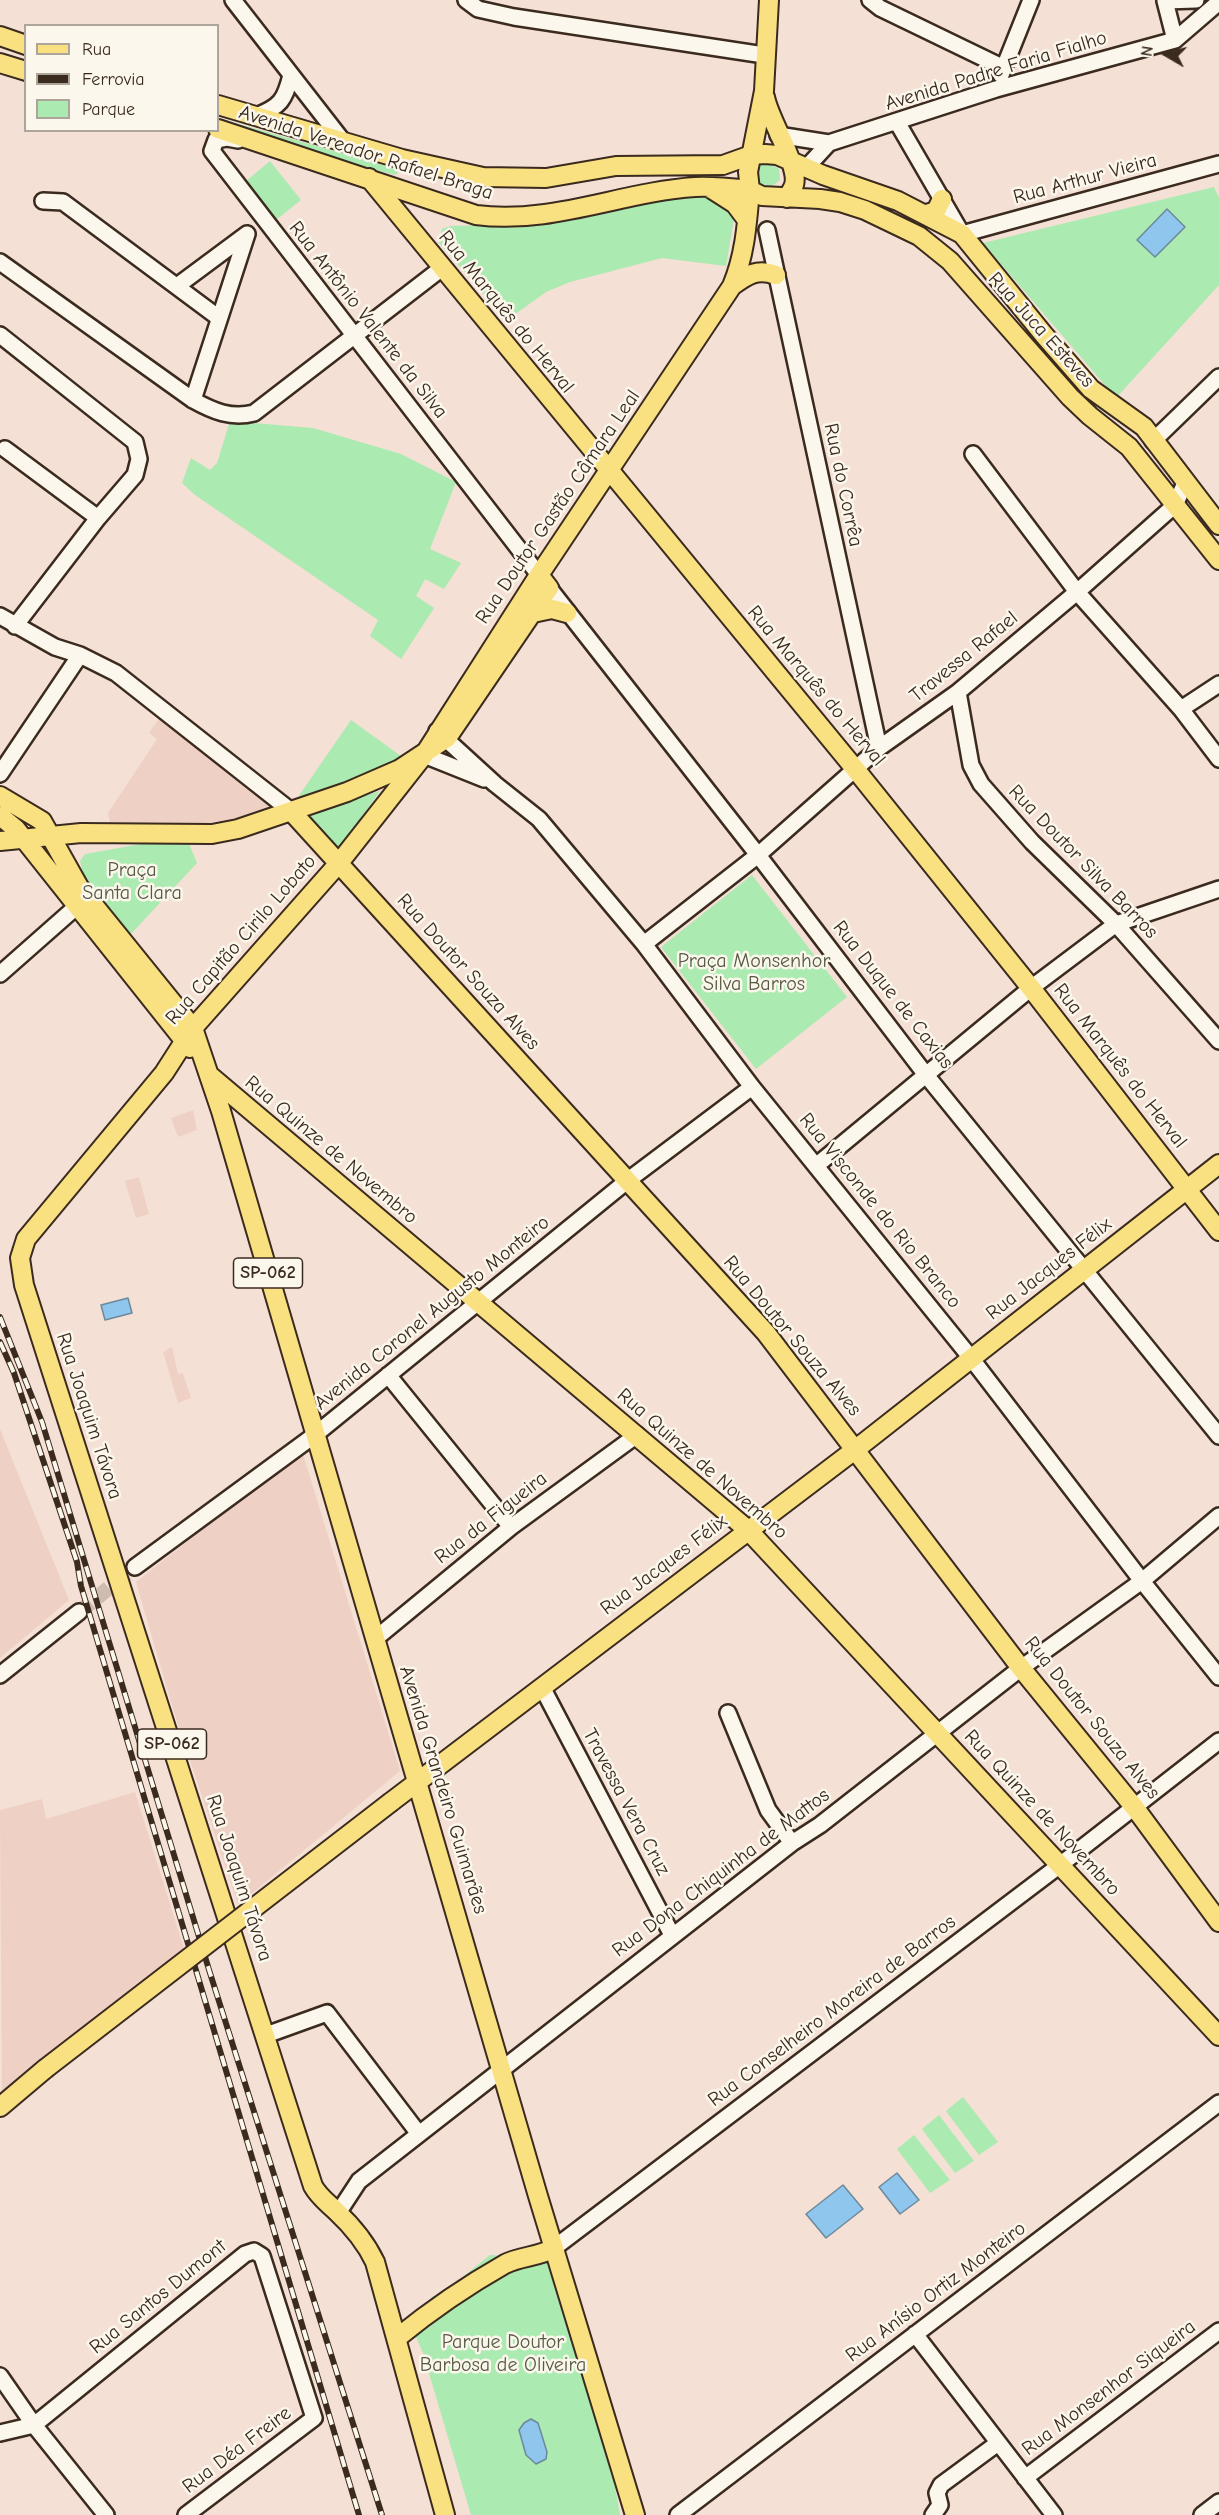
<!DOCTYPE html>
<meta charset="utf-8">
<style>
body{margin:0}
#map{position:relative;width:1219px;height:2515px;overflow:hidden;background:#f4e0d4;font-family:"Comic Neue",sans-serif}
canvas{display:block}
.legend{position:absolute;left:24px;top:24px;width:195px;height:108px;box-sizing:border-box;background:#fbf7ec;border:2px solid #aea59a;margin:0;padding:8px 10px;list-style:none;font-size:18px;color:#3b2a1e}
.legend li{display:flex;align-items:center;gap:12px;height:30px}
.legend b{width:30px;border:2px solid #aea59a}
.north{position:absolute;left:1135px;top:24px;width:60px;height:60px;-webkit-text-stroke:4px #fbf7ec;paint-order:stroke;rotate:279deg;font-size:16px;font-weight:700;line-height:24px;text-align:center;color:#3b2a1e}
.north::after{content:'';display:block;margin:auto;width:21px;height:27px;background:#3b2a1e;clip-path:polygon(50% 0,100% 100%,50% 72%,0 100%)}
</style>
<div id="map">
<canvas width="1219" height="2515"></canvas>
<ul class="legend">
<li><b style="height:8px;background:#f9e181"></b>Rua</li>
<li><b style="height:8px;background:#3b2a1e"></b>Ferrovia</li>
<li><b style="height:16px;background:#abeab1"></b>Parque</li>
</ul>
<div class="north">N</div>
</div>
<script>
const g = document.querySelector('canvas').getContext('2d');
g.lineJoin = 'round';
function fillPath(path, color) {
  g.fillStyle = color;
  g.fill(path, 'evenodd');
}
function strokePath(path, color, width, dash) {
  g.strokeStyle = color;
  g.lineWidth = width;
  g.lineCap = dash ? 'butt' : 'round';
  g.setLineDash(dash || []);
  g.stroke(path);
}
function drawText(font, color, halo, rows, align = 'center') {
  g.font = font + ' "Comic Neue",sans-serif';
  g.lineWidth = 5;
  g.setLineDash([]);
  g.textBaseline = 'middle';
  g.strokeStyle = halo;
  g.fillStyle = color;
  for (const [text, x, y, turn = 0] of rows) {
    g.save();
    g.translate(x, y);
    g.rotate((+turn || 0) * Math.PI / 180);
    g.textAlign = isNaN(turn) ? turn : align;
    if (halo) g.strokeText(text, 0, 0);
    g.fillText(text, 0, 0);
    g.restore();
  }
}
const built = new Path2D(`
 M 163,713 L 279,805 L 250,817 L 198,824 L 110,824 L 108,813 L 157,739 L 149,733 Z
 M 193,1110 L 197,1130 L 178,1137 L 171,1118 Z
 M 139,1177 L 149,1214 L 136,1218 L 125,1181 Z
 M 172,1347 L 178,1374 L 183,1373 L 191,1398 L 178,1403 L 163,1352 Z
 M 0,1429 L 69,1600 L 0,1658 Z
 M 302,1451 L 400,1771 L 238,1905 L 173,1709 L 136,1582 Z
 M 135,1792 L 185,1952 L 2,2098 L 0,1810 L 42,1799 L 46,1819 Z`);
const green = new Path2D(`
 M 218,118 L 397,169 L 398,173 L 395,175 L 276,143 L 218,123 Z
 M 270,161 L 301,200 L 276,220 L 245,182 Z
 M 759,164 L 770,164 L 779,169 L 780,180 L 772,186 L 756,183 L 753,171 Z
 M 1214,187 L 1219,198 L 1219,285 L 1116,398 L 983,243 Z
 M 704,194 L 735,213 L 726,266 L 662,258 L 570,282 L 546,292 L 507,320 L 439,243 L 442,229 L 450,226 L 531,224 Z
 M 230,421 L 313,428 L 401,454 L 456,482 L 430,549 L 461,563 L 444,589 L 425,579 L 416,596 L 434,608 L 401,659 L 370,636 L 378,620 L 195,495 L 182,483 L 191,458 L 210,470 L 217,463 Z
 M 351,720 L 405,759 L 296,800 Z
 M 380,791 L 339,849 L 302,816 Z
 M 186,836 L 197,863 L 130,935 L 84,877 L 80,861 L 85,854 Z
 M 752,875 L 847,997 L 756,1069 L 661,947 Z
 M 963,2097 L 998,2142 L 979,2155 L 946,2111 Z
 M 939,2115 L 974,2161 L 955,2173 L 922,2129 Z
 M 914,2135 L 950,2180 L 930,2193 L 897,2149 Z
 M 490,2255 L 549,2258 L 614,2469 L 613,2476 L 620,2515 L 471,2515 L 423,2353 L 413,2330 L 432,2297 L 444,2292 Z`);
const water = new Path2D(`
 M 1167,209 L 1185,227 L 1155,257 L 1137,240 Z
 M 128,1298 L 132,1313 L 105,1320 L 101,1305 Z
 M 897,2173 L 919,2200 L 900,2214 L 879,2187 Z
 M 843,2185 L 863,2209 L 826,2238 L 806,2214 Z
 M 531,2419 L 538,2423 L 547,2452 L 546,2459 L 536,2464 L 526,2455 L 519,2430 L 524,2423 Z`);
const minorTunnel = new Path2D(`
 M 79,1612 L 135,1567`);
const minor = new Path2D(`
 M 233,0 L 342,140
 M 466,0 L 478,9 L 514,17 L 764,55
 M 870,0 L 880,8 L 1004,68
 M 1175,40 L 1165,1 L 1196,0
 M 1001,75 L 1031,0
 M 256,116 C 280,107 285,100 291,75
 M 897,122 L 962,234 L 1219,164
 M 778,135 L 829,143
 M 238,140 L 227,138 L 216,140 L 212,151 L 539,575
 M 807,167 L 829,143 L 996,89 L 1175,40 L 1219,2
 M 43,201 L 63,202 L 219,318
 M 767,230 L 879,748
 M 0,262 L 193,400 C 213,411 231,419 254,413 L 442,268
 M 177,286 L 247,234
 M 0,335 L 135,442 L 139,459 L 135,475 L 98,518 L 15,626
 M 193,400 L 247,234
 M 1153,441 L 1219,377
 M 5,449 L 98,518
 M 973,454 L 1077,592 L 1181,709 L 1219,759
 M 549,588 L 758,855 L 926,1075 L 1219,1436
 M 0,616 L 55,647 L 80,655 L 116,673 L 291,811
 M 958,692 L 971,765 L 981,784 L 1032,842 L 1116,924 L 1219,1041
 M 1181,709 L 1219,684
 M 437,731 L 495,784 L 539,819 L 644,944 L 752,1087 L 971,1358 L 1142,1581 L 1219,1677
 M 424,755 L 484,779
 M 0,774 L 80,655
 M 644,944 L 758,855 L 879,748 L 958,692 L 1077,592 L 1175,505 L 1185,483
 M 0,974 L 76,907
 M 817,1165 L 1031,988 L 1116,924 L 1219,889
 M 388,1375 L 511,1527
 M 135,1567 L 316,1434 L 627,1181 L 752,1087
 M 375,1639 L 511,1527 L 637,1435
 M 0,1675 L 79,1612
 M 542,1687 L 672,1935
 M 728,1713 L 768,1810 L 792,1843
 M 266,2035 L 327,2013 L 419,2134
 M 338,2213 L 359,2181 L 792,1843 L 820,1825 L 1021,1668 L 1142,1581 L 1219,1516
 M 554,2248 L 1060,1865 L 1219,1741
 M 915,2334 L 1054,2515
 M 0,2376 L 34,2425 L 106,2515
 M 0,2433 L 34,2425 L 245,2254 L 254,2251 L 262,2256 L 314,2418 L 186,2515
 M 1025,2478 L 1219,2331
 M 678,2515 L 1219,2103
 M 933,2515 L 940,2505 L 937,2493 L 941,2485 L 998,2443
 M 1202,2515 L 1219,2502`);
const major = new Path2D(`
 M 769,0 L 764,91 L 748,172 L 750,190 L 762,196 L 820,199 L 840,202 L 865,210 L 919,236 L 950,261 L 1070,397 L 1090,416 L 1129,447 L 1219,560
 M 0,36 L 26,45
 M 0,63 L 26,71
 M 765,97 C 769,120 800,166 794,185 C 793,189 789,194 787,198
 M 218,105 L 402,159 L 483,177 L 546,178 L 616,166 L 723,165 L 751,155 L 765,154 L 777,155 L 823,175 L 898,201 L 962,234 L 1044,335 L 1091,389 L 1144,427 L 1219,525
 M 218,129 L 476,215 C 551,225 621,192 695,187 C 713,186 731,188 750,190 C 747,224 745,255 732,286 L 539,575 L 424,755 L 339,863 L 193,1028 L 164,1073 L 26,1239 L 20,1258 L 24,1285 L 313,2186 C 319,2197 328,2203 336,2211 C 351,2225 366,2243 375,2262 L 445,2515
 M 369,178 L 856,770 L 1031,988 L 1219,1231
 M 710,188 L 735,204 L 747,220
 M 926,214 L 936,211 L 942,199
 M 732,286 C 747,275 757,268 776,275
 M 533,613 L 552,609 L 567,613
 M 0,796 L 42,821 L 79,887 L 193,1028 L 221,1111 L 538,2196 L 635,2515
 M 291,811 L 766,1333 L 1021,1668 L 1135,1808 L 1219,1922
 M 0,816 L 16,829 L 190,1048
 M 0,841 L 81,833 L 212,834 L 238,829 L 347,792 L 400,769 L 447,738 L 549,588 L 539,575
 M 209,1075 L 748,1530 L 1219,2036
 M 391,1802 L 856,1449 L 1219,1164
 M 0,2107 L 45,2069
 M 397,2338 C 430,2311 468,2285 505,2264 C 520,2256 539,2257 554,2248`);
const rail = new Path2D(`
 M 0,1317 L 42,1422 L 210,1973 L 382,2515
 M 0,1342 L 14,1373 L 77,1562 L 81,1586 L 359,2515`);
const majorBridge = new Path2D(`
 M 45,2069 L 391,1802`);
const shields = [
 [268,1273,69],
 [172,1744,69]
];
const shieldNames = [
 ["SP-062",268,1273],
 ["SP-062",172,1744]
];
const streetNames = [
 ["Avenida Padre Faria Fialho",996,71,-17],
 ["Avenida Vereador Rafael Braga",366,153,18],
 ["Rua Arthur Vieira",1085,179,-15],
 ["Rua Marquês do Herval",506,312,51],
 ["Rua Antônio Valente da Silva",368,320,52],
 ["Rua Juca Esteves",1041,330,48],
 ["Rua do Corrêa",843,485,78],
 ["Rua Doutor Gastão Câmara Leal",558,507,-56],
 ["Travessa Rafael",964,657,-39],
 ["Rua Marquês do Herval",816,686,50],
 ["Rua Doutor Silva Barros",1083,862,46],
 ["Rua Capitão Cirilo Lobato",241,940,-49],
 ["Rua Doutor Souza Alves",468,972,48],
 ["Rua Duque de Caxias",893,995,52],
 ["Rua Marquês do Herval",1120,1066,52],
 ["Rua Quinze de Novembro",331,1150,40],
 ["Rua Visconde do Rio Branco",880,1211,51],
 ["Rua Jacques Félix",1049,1269,-38],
 ["Avenida Coronel Augusto Monteiro",432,1313,-39],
 ["Rua Doutor Souza Alves",792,1336,50],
 ["Rua Joaquim Távora",89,1416,72],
 ["Rua Quinze de Novembro",702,1464,41],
 ["Rua da Figueira",491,1518,-38],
 ["Rua Jacques Félix",664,1565,-37],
 ["Rua Doutor Souza Alves",1092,1718,51],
 ["Avenida Grandeiro Guimarães",443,1790,73],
 ["Travessa Vera Cruz",626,1802,62],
 ["Rua Quinze de Novembro",1042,1813,47],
 ["Rua Dona Chiquinha de Mattos",721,1873,-37],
 ["Rua Joaquim Távora",239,1878,72],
 ["Rua Conselheiro Moreira de Barros",832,2011,-37],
 ["Rua Anísio Ortiz Monteiro",936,2292,-37],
 ["Rua Santos Dumont",158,2297,-39],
 ["Rua Monsenhor Siqueira",1109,2388,-37],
 ["Rua Déa Freire",237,2450,-37]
];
const parkNames = [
 ["Praça",132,870],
 ["Santa Clara",132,893],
 ["Praça Monsenhor",754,961],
 ["Silva Barros",754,984],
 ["Parque Doutor",503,2342],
 ["Barbosa de Oliveira",503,2365]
];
fillPath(built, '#efd0c4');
fillPath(green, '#abeab1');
fillPath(water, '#8ec6ed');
strokePath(water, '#6d889a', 1.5);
strokePath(minorTunnel, '#cfbcb0', 15, [15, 8]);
strokePath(minor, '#3b2a1e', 20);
strokePath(major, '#3b2a1e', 22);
strokePath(minor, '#fbf7ec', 15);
strokePath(major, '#f9e181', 18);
strokePath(rail, '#3b2a1e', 6);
strokePath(rail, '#fbf7ec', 4, [11]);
strokePath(majorBridge, '#3b2a1e', 22, []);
strokePath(majorBridge, '#f9e181', 18);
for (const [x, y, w] of shields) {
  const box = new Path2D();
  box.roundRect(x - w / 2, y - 15, w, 30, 4.5);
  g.fillStyle = '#fbf7ec';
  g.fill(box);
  strokePath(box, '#3b2a1e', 1.5);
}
drawText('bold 18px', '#3b2a1e', null, shieldNames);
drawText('20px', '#3b2a1e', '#fbf7ec', streetNames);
drawText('20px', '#575a43', '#fbf7ec', parkNames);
</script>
